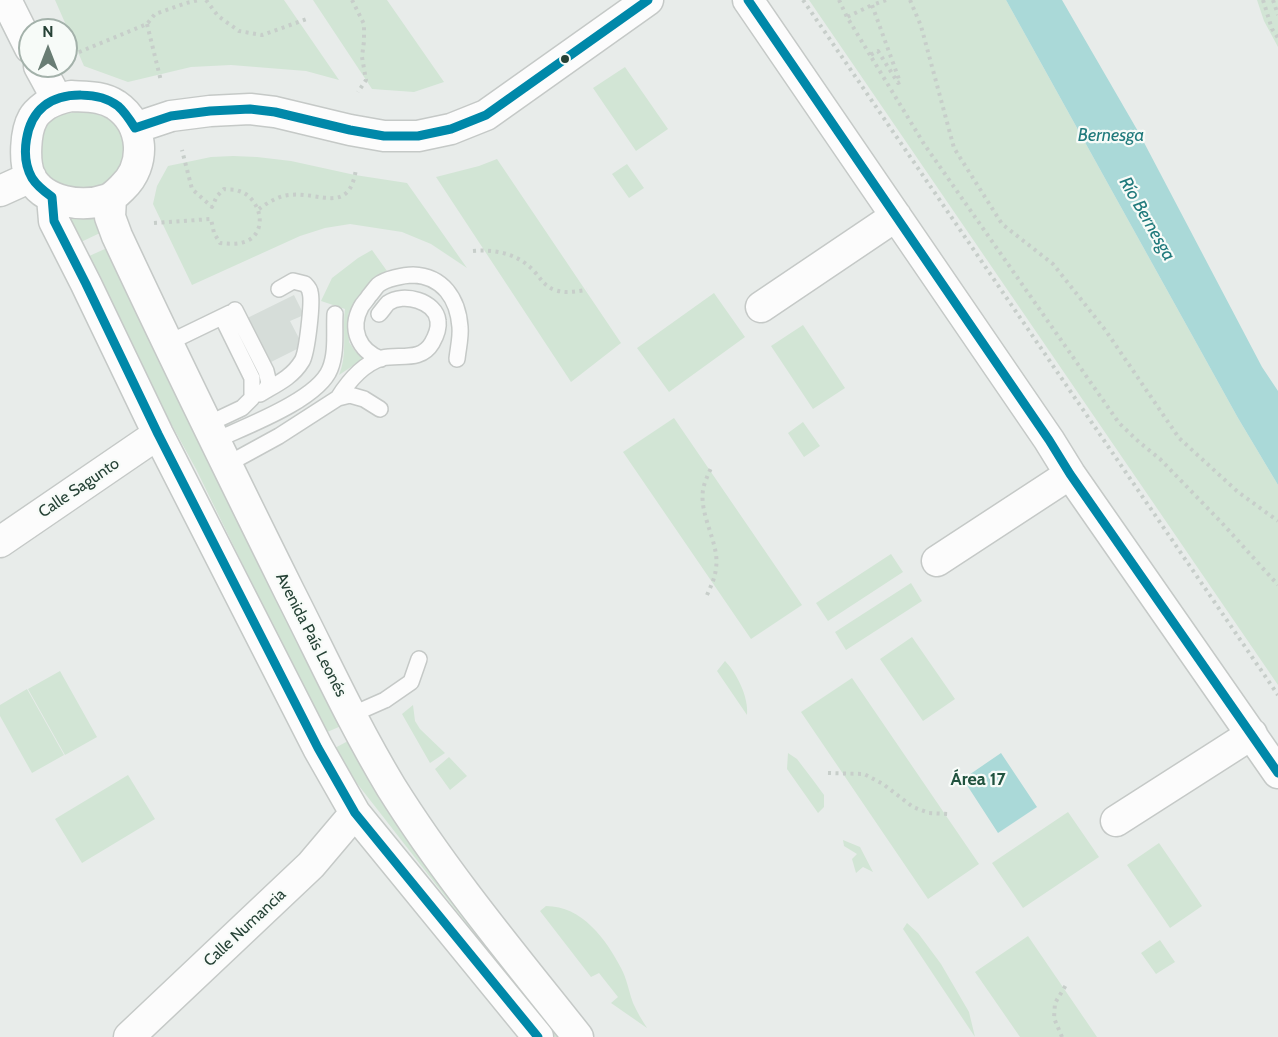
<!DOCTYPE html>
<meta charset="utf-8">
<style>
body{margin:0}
#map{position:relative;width:1278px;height:1037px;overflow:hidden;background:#e8ecea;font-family:Cabin,sans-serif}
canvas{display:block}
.north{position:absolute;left:18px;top:18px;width:60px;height:60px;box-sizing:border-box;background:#f7fbf8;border:2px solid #a3b1aa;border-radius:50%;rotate:0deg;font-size:16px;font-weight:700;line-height:24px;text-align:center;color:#254135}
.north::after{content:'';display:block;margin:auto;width:21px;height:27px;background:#697d74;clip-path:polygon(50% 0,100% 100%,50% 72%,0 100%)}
</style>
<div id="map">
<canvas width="1278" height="1037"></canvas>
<div class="north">N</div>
</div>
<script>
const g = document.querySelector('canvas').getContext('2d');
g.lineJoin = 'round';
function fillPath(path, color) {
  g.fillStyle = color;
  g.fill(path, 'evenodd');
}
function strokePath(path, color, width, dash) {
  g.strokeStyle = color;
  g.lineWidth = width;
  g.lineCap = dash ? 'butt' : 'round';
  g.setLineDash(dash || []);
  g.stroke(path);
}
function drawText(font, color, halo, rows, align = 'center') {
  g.font = font + ' Cabin,sans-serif';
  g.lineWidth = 4.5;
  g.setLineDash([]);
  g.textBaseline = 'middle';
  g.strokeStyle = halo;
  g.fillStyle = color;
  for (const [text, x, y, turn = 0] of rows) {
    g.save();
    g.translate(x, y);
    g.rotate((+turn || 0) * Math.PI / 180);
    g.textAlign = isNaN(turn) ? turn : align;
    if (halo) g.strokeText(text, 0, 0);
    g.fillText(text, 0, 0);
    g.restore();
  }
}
const built = new Path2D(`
 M 294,295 L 304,315 L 290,321 L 303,346 L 249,373 L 225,329 Z`);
const green = new Path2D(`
 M 55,0 L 284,0 L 339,80 L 306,71 L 231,65 L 191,67 L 128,82 L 84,66 Z
 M 313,0 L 387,0 L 444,82 L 414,92 L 372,89 Z
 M 809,0 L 1006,0 L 1238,418 L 1278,485 L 1278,685 Z
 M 1257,0 L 1278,0 L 1278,47 L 1264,21 Z
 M 625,67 L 668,129 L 636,151 L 593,88 Z
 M 83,111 C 100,115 120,119 125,138 C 128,146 126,158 126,166 L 105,184 L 86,190 L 64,188 L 51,181 L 42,165 L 36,150 L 40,134 L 49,121 L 63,114 Z
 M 233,156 L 257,157 L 291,161 L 355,175 L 407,183 L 467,268 L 431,244 L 402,232 L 350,224 L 325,228 L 300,236 L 192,285 L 153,204 L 157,186 L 168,166 L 211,157 Z
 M 497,159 L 621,343 L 571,382 L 436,177 L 479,166 Z
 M 627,164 L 644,188 L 629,198 L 612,174 Z
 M 68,213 L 96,215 L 100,233 L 81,242 Z
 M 107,248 L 184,410 L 208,463 L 271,585 L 341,726 L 325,733 L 196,469 L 158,400 L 87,257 Z
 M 372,250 L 387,271 L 373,280 L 363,291 L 348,314 L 349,342 L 355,351 L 363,359 L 339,375 C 348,354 342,330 345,309 L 321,301 L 332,278 L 358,258 Z
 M 714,293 L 745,337 L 669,392 L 637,348 Z
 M 803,325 L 845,388 L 813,409 L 771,346 Z
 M 674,418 L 802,605 L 751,639 L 623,452 Z
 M 803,422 L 820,446 L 804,457 L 788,433 Z
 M 891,554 L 903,572 L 828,621 L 816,603 Z
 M 911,583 L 922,601 L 846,650 L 835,632 Z
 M 912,637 L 955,699 L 923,721 L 880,659 Z
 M 725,661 C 737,673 749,698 747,715 L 717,671 Z
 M 60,671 L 97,737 L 65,755 L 28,689 Z
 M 852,678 L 979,864 L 928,899 L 801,712 Z
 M 27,689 L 64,755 L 32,773 L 0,716 L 0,705 Z
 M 413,705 L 415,721 L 420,729 L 445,753 L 430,763 L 402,714 Z
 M 348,741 L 373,783 L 562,1037 L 555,1037 L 345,768 L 333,749 Z
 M 788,753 L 797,759 L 813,780 L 824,795 L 824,807 L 818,813 L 787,769 Z
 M 449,757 L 467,776 L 450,790 L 435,769 Z
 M 128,775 L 155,819 L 82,863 L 55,819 Z
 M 1068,812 L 1099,857 L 1023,908 L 992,863 Z
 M 843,840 L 860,847 L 873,872 L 863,867 L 856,873 L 852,859 L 857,854 L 844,846 Z
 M 1159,843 L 1202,906 L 1170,928 L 1127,865 Z
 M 546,906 C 582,906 606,939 621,968 C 627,979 629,992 633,1003 C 637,1012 642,1020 647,1028 L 611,1003 L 618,997 L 599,973 L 591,977 L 540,911 Z
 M 907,923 L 918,933 L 941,964 L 969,1012 L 975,1037 L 903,929 Z
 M 1028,936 L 1097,1037 L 1020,1037 L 975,972 Z
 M 1160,940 L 1175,962 L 1156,974 L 1141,953 Z`);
const water = new Path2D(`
 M 1006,0 L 1062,0 L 1139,133 L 1262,367 L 1278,391 L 1278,485 L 1238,418 Z
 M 1001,753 L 1037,807 L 998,833 L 963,779 Z`);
const path = new Path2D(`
 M 206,0 L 218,16 L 239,31 L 262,35 L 307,19
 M 352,0 L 364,24 L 364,41 L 362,57 L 366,80 L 358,92
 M 803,0 L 1278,695
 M 839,0 L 847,17
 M 886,0 L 872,5 L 900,82
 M 910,0 L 921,26 L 954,148 L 1002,224 L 1053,264 L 1106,331 L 1179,438 L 1238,492 L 1278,521
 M 1263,0 L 1272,29 L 1278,38
 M 1273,0 L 1278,15
 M 147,24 L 161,81
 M 72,55 L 147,24 L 155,14 L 186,3 L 199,0
 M 870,55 L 847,17 L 872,5
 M 900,82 L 898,83 L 878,51 L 870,55 L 924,144 L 1119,423 L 1139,442 L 1160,459 L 1222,523 L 1278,585
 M 259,209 C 267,203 278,196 289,195 C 320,191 349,216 356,169
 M 154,223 L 211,219 L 214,233 L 220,243 C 230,244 243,245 252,238 C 268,224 257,196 239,191 C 235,189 229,190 224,189 L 217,196 L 212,207 L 192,189 L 182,150
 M 473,251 C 496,249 518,254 534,271 C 541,279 544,286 555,290 C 566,294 576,291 587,290
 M 707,595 C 711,586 715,578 716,568 C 720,544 699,516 703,490 C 704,483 708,475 711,468
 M 828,773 L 864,774 L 883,784 L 913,807 L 929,813 L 948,814
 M 1062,1037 L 1054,1018 L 1055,1003 L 1066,985`);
const lane = new Path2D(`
 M 235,310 L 266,371 L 269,383 L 265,391 L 260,394
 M 168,343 L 230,313
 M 381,359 C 359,351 349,329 361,307 C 363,303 367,300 369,296 C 372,293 375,288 378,285 C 385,279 404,275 413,275 C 443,276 458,299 460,327 C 461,337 458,349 457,359
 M 265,391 C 279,383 293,376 302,361 C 307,353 313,301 310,292 C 310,289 307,286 305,284 L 293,281 L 279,289
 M 338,398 C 348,382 363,364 382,358 C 400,354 421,362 432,343 C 436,336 439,328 438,321 C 436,301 403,292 388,303 C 385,306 382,311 379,314
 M 206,425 L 242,408 L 252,398 L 252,378 L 222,317
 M 214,441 C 244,427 318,400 330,369 C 337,352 334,331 335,314
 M 226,465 L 279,436 L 338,398 L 350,395 L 364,399 L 380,409
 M 351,715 L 385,700 L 411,682 L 419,659`);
const street = new Path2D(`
 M 6,0 L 30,48
 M 748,0 L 1049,440 L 1070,474 L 1278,773
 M 39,66 L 57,99
 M 71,96 C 87,97 102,96 116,105 C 144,124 147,165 122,188 C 118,192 113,197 108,199 C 83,208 43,203 30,176 C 24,162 25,132 33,118 C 35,114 42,108 46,105 C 54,100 62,98 71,96 Z
 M 135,128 L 171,116 L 210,111 L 250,109 L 275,112 L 350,130 L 384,136 L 418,136 L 451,129 L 486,115 L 648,0
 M 0,191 L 31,177
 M 52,197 L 54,221 L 86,284 L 158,434 L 318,748 L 355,813 L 538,1037
 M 111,198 L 110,217 L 117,236 C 173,356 231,474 290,593 C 323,658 353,724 391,787 C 446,875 513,955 578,1037
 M 761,307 L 896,216
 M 0,542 L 158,434
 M 937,561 L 1070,474
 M 1116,821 L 1252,734
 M 129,1037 L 311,865 L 355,813`);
const bus1 = new Path2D(`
 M 748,0 L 1049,440 L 1070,474 L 1278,773
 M 538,1037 L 355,813 L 318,748 L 158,434 L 86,284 L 54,221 L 52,197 C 45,192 37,186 32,178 C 20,157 25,121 44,106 C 63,91 100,92 118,106 C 125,112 130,120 135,128 L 171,116 L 210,111 L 250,109 L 275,112 L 350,130 L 384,136 L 418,136 L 451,129 L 486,115 L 648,0`);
const markers = [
 [565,59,5,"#254135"]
];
const streetNames = [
 ["Calle Sagunto",79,488,-34],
 ["Avenida País Leonés",311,635,63],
 ["Calle Numancia",245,928,-43]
];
const waterNames = [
 ["Bernesga",1111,136],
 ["Río Bernesga",1147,219,60]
];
const neighbourhoodNames = [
 ["Área 17",978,780]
];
fillPath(built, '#d6ddd9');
fillPath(green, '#d2e5d5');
fillPath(water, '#aad9d8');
strokePath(lane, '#c5c9c7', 18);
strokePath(street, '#c5c9c7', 33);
strokePath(path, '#c7ceca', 4, [3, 4.5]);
strokePath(lane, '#fcfcfc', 15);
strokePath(street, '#fcfcfc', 30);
strokePath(bus1, '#0088a9', 9);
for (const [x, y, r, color] of markers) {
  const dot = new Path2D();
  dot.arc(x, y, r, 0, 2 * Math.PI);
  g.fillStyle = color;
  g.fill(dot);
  strokePath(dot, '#f7fbf8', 2);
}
drawText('16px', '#254135', '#f7fbf8', streetNames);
drawText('italic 18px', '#207a7c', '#f7fbf8', waterNames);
drawText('bold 18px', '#21533f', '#f7fbf8', neighbourhoodNames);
</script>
